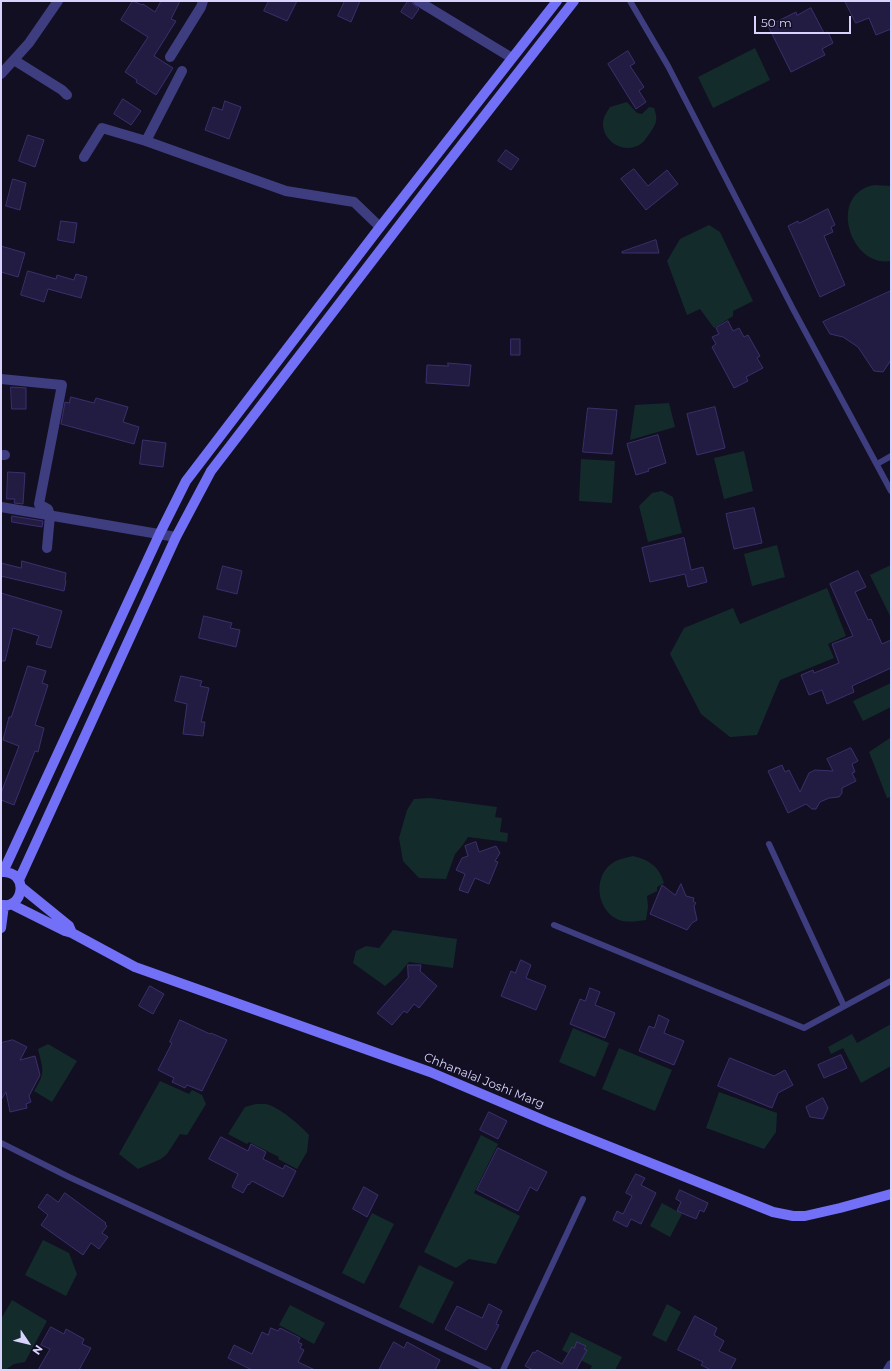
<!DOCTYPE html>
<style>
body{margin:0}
#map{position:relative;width:892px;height:1371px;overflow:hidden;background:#120f22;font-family:Montserrat,sans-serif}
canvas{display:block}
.frame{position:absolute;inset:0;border:2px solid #d7d3fc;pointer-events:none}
.north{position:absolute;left:8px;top:1323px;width:40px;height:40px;-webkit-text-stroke:3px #120f22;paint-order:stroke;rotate:125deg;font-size:11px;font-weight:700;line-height:16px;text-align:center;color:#d7d3fc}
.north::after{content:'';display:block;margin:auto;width:14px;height:18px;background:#d7d3fc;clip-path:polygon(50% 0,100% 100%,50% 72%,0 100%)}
.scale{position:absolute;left:754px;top:16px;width:97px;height:18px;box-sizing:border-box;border:2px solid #d7d3fc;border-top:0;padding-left:5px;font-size:12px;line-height:14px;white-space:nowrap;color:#d7d3fc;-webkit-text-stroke:3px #120f22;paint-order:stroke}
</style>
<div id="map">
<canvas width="892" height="1371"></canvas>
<div class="frame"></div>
<div class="north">N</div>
<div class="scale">50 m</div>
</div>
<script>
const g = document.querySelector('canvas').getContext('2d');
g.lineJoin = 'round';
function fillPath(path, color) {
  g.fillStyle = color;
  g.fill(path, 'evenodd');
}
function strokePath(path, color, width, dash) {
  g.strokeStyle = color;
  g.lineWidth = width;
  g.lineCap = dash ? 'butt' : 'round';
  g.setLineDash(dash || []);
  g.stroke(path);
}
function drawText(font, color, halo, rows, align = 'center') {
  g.font = font + ' Montserrat,sans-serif';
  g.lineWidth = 3;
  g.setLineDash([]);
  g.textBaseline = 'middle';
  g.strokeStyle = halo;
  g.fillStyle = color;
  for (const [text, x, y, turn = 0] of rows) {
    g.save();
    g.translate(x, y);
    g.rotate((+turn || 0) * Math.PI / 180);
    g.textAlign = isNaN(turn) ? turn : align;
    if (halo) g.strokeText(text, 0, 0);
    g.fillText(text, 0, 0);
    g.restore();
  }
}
const green = new Path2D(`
 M 755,48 L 770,80 L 713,108 L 698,77 Z
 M 627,102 L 637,113 L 642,114 L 649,107 L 654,108 C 658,120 657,122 650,133 C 646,138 643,144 637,146 C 621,153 603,140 603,124 C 603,117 607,112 610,107 Z
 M 874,185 L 891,186 L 891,261 C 850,268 827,194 874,185 Z
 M 709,225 L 720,232 L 753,301 L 733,311 L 733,316 L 714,328 L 700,309 L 687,315 L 667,261 L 680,239 Z
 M 669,403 L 675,427 L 630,440 L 635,405 Z
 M 744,451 L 753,491 L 724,499 L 714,458 Z
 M 581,459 L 615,461 L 612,503 L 579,501 Z
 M 662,491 L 673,497 L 682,533 L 648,542 L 639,506 L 652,493 Z
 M 777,545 L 785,577 L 752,586 L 744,554 Z
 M 891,565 L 891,618 L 870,575 Z
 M 827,588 L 846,636 L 828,644 L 834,658 L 780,680 L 757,735 L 730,737 L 701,714 L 670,654 L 684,628 L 733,608 L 740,624 Z
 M 891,683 L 891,707 L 863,721 L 853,701 Z
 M 890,738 L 891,797 L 887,798 L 869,752 Z
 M 430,798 L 497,807 L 495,817 L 502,818 L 500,832 L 508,833 L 507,842 L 468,837 L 462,846 L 455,854 L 446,879 L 419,878 L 403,861 L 399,838 L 407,810 L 414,799 Z
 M 633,856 C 649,860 659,866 664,883 L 657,887 L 657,891 L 647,896 L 648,907 L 646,920 C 637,921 628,923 619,920 C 597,911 593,879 610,865 C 617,859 625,858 633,856 Z
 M 393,930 L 457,939 L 453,968 L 409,962 L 398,975 L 385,986 L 353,963 L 356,951 L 366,946 L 379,948 Z
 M 891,1024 L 891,1066 L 861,1083 L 843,1048 L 831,1054 L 828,1047 L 852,1034 L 857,1043 Z
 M 573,1028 L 609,1043 L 595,1077 L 559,1062 Z
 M 48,1044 L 77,1061 L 52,1102 L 34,1091 C 46,1072 43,1070 38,1049 Z
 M 619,1048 L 672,1070 L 655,1111 L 602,1089 Z
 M 160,1081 L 189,1094 L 192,1090 L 202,1095 L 206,1104 L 187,1135 L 180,1134 L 167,1154 L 161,1159 L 138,1169 L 119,1154 Z
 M 719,1092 L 777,1113 L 776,1132 L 764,1149 L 706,1128 Z
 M 256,1104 C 260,1104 263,1104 266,1104 C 279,1107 300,1125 309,1135 L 307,1152 L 297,1169 L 278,1159 L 279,1157 L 249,1142 L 247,1144 L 228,1134 L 245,1107 Z
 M 481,1135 L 498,1144 L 474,1193 L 520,1216 L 496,1264 L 469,1259 L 456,1268 L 424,1252 Z
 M 662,1203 L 682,1214 L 670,1237 L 650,1226 Z
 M 372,1213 L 394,1224 L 364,1284 L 342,1273 Z
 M 43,1240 L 69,1253 L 77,1274 L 66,1296 L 25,1275 Z
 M 419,1265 L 454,1282 L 433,1324 L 399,1307 Z
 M 12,1300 L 47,1321 L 25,1362 L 14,1364 L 5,1370 L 1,1370 L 1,1319 Z
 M 667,1304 L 681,1312 L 666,1342 L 652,1335 Z
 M 290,1305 L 325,1323 L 314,1344 L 279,1325 Z
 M 571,1332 L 622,1357 L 615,1370 L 590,1370 L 592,1366 L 562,1350 Z`);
const building = new Path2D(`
 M 133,1 L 142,5 L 143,4 L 155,12 L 161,1 L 180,1 L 171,19 L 176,21 L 154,56 L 173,68 L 156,95 L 136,82 L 137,80 L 125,72 L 148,37 L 121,20 Z
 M 269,1 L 297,1 L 287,21 L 264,11 Z
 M 345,1 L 360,1 L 351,22 L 338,16 Z
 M 408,1 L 412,1 L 413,4 L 419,9 L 412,19 L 401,12 Z
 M 845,1 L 891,1 L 891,29 L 876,35 L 869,18 L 856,23 Z
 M 811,8 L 824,33 L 828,32 L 833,43 L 822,49 L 825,55 L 791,72 L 768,26 L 796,12 L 797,15 Z
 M 628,51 L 635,63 L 630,66 L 644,87 L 639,91 L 646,102 L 636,109 L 608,64 Z
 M 123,99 L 141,111 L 131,125 L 114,114 Z
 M 225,101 L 241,107 L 229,139 L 205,130 L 213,107 L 222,110 Z
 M 28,135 L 44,140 L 35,167 L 19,161 Z
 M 506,150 L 519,159 L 511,170 L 498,161 Z
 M 634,169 L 648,186 L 667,170 L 678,184 L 646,210 L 621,179 Z
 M 13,179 L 26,183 L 20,210 L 6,206 Z
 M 828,209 L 835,225 L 831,227 L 833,232 L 824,236 L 845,285 L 820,297 L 788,226 L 798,221 L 799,223 Z
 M 61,221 L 77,223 L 74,243 L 58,240 Z
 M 656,240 L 659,253 L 622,253 L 622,252 Z
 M 1,246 L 25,253 L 18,277 L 1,272 Z
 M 28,271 L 56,279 L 57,275 L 74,280 L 76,274 L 87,277 L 81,298 L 48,289 L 44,302 L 21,295 Z
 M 891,291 L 891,360 L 883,372 L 874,371 L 858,347 L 843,337 L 830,334 L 823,322 Z
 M 728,321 L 733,331 L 739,328 L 744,337 L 748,335 L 760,356 L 757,358 L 763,368 L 746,377 L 748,381 L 734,388 L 712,347 L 716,344 L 712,337 L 719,334 L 716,328 Z
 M 511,339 L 520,339 L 520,355 L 511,355 Z
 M 448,363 L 471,365 L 469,386 L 426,383 L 427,365 L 448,366 Z
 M 11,387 L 26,388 L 26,409 L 12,409 Z
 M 71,397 L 94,403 L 96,398 L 128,407 L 123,422 L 139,427 L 134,444 L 61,424 L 65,402 L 69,403 Z
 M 715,407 L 725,448 L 697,455 L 687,414 Z
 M 588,408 L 617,410 L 612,454 L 583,452 Z
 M 658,435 L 666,463 L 648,469 L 649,471 L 636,475 L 627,444 Z
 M 143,440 L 166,443 L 163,467 L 140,464 Z
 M 8,472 L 25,473 L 23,504 L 14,503 L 15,499 L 7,499 Z
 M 754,508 L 762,543 L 734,549 L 726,514 Z
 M 12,516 L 43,521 L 42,527 L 12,522 Z
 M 684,538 L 691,570 L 703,567 L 707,582 L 688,587 L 685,574 L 650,582 L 642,548 Z
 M 22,561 L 66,573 L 65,580 L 66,581 L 64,591 L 1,576 L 1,563 L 21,568 Z
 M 223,566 L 242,571 L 237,594 L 217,589 Z
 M 858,571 L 866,587 L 855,592 L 868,620 L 871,619 L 882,644 L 891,640 L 891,668 L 852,686 L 854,692 L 827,704 L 822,690 L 809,695 L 801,675 L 813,670 L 814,673 L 839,663 L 832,644 L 853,636 L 830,584 Z
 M 1,593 L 62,611 L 51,648 L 36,644 L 39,636 L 13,628 L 5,661 L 1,661 Z
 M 204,616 L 232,623 L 230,628 L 240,630 L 236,647 L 199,638 Z
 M 28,666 L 46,671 L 42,683 L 48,685 L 35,725 L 44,728 L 38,752 L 35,751 L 14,805 L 1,800 L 1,793 L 19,746 L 3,740 L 9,717 L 11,717 Z
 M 181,676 L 202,681 L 200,686 L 209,688 L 201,722 L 205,722 L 203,736 L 183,734 L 187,704 L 175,701 Z
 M 851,748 L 858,761 L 852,764 L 855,772 L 852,773 L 856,781 L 842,788 L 842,793 L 839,797 L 829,798 L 820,802 L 816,809 L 812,809 L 806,804 L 788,813 L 768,771 L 782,765 L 785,772 L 789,770 L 800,792 L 809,773 L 815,770 L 833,771 L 827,759 Z
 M 476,842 L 479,852 L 496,846 L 500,853 L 495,861 L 498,862 L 489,884 L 475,878 L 468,893 L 459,890 L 465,874 L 456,870 L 462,858 L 468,856 L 465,846 Z
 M 681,884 L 686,896 L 694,898 L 693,901 L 696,903 L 694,906 L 697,920 L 692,923 L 687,930 L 650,914 L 662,885 L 675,895 Z
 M 521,960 L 531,965 L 526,978 L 546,986 L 536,1010 L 501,996 L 511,971 L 515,973 Z
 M 408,965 L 421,965 L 420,971 L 437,986 L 419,1008 L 414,1004 L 407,1013 L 404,1011 L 392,1025 L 377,1013 L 408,978 Z
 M 150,986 L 164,994 L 153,1014 L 139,1006 Z
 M 590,988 L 600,992 L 595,1005 L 615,1013 L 605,1038 L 570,1024 L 580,999 L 585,1001 Z
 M 659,1015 L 669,1020 L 664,1033 L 684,1041 L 674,1065 L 639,1051 L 649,1026 L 654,1028 Z
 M 180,1020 L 210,1034 L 211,1033 L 227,1040 L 202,1091 L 187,1085 L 185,1088 L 172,1082 L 174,1078 L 158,1070 L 172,1043 L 170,1042 Z
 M 13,1040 L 27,1047 L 20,1060 L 35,1056 L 40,1075 L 29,1096 L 31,1102 L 26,1104 L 27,1108 L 10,1112 L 6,1092 L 1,1100 L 1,1043 Z
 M 841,1055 L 847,1068 L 824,1078 L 818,1065 Z
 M 730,1058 L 774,1076 L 785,1070 L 793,1085 L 778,1093 L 772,1108 L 718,1086 Z
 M 823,1098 L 828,1108 L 823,1119 L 810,1117 L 806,1107 Z
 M 489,1112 L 507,1121 L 498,1139 L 480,1130 Z
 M 221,1137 L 248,1151 L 251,1144 L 266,1152 L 263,1159 L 283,1169 L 285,1165 L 296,1171 L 283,1197 L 252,1181 L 249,1185 L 248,1184 L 243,1193 L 232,1187 L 238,1174 L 209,1159 Z
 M 498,1148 L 547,1172 L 537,1191 L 530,1187 L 518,1211 L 477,1190 Z
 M 636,1174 L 645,1178 L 641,1185 L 656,1193 L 641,1224 L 631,1219 L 627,1227 L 613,1220 L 617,1211 L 623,1214 L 632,1196 L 626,1193 Z
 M 364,1187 L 378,1195 L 367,1217 L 353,1209 Z
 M 680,1190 L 708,1203 L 704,1212 L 700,1210 L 696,1219 L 677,1211 L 681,1202 L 676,1199 Z
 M 65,1193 L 106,1223 L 105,1224 L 107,1226 L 102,1233 L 108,1237 L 99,1249 L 91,1243 L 83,1255 L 41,1225 L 48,1215 L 38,1207 L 47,1194 L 58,1202 Z
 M 489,1304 L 502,1311 L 496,1324 L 499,1325 L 486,1350 L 445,1329 L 457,1306 L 482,1318 Z
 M 695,1316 L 717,1328 L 714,1335 L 724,1341 L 719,1351 L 736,1359 L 730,1370 L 711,1370 L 701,1365 L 703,1362 L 678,1350 Z
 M 51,1327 L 64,1334 L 66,1329 L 84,1339 L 82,1344 L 91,1348 L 79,1370 L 38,1370 L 50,1349 L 41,1345 Z
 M 271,1328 L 278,1331 L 280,1328 L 300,1338 L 298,1342 L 302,1344 L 300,1348 L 304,1350 L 298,1362 L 315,1370 L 252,1370 L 228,1358 L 234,1345 L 252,1354 L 262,1332 L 268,1335 Z
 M 394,1342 L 404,1348 L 407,1342 L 440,1360 L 435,1370 L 379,1370 Z
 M 577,1342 L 586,1346 L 584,1349 L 587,1350 L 576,1370 L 533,1370 L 525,1366 L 533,1352 L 535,1353 L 537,1350 L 562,1364 L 572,1347 L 574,1348 Z`);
const lane = new Path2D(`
 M 630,1 L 668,66 L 793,309 L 891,491
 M 877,464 L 891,456
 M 769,844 L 844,1006
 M 554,925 L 804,1028 L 891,981
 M 1,1143 L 69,1177 L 489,1370
 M 503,1370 L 583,1199`);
const street = new Path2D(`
 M 418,1 L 512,58
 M 170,57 L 201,7 L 203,1
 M 14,60 L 62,90 L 67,95
 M 1,74 L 29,43 L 58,1
 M 146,141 L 182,71
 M 84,157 L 102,128 L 146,141 L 286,191 L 354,202 L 380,227
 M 1,379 L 62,385 L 39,504 L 48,509 L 50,515 L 47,548
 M 1,455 L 5,455
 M 1,507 L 176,537
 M 888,1370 L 891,1365`);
const secondary = new Path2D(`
 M 1,872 C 30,870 24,910 1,905
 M 3,872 L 160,533 L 186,481 L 380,227 L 557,1
 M 19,880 L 176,537 L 211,471 L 428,188 L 574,1
 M 21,887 L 69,926 L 72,933
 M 11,904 L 65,931 L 72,933 L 135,967 L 430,1072 L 548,1122 L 773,1212 L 793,1216 L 805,1216 L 840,1208 L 891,1194
 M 1,928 L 4,905`);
const streetNames = [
 ["Chhanalal Joshi Marg",484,1081,22]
];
fillPath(green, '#132c2b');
fillPath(building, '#231c42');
strokePath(building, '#3b306d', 1);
strokePath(lane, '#3e3d7f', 6);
strokePath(street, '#3e3d7f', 10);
strokePath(secondary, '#7170f7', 10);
drawText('12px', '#d7d3fc', '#120f22', streetNames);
</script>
